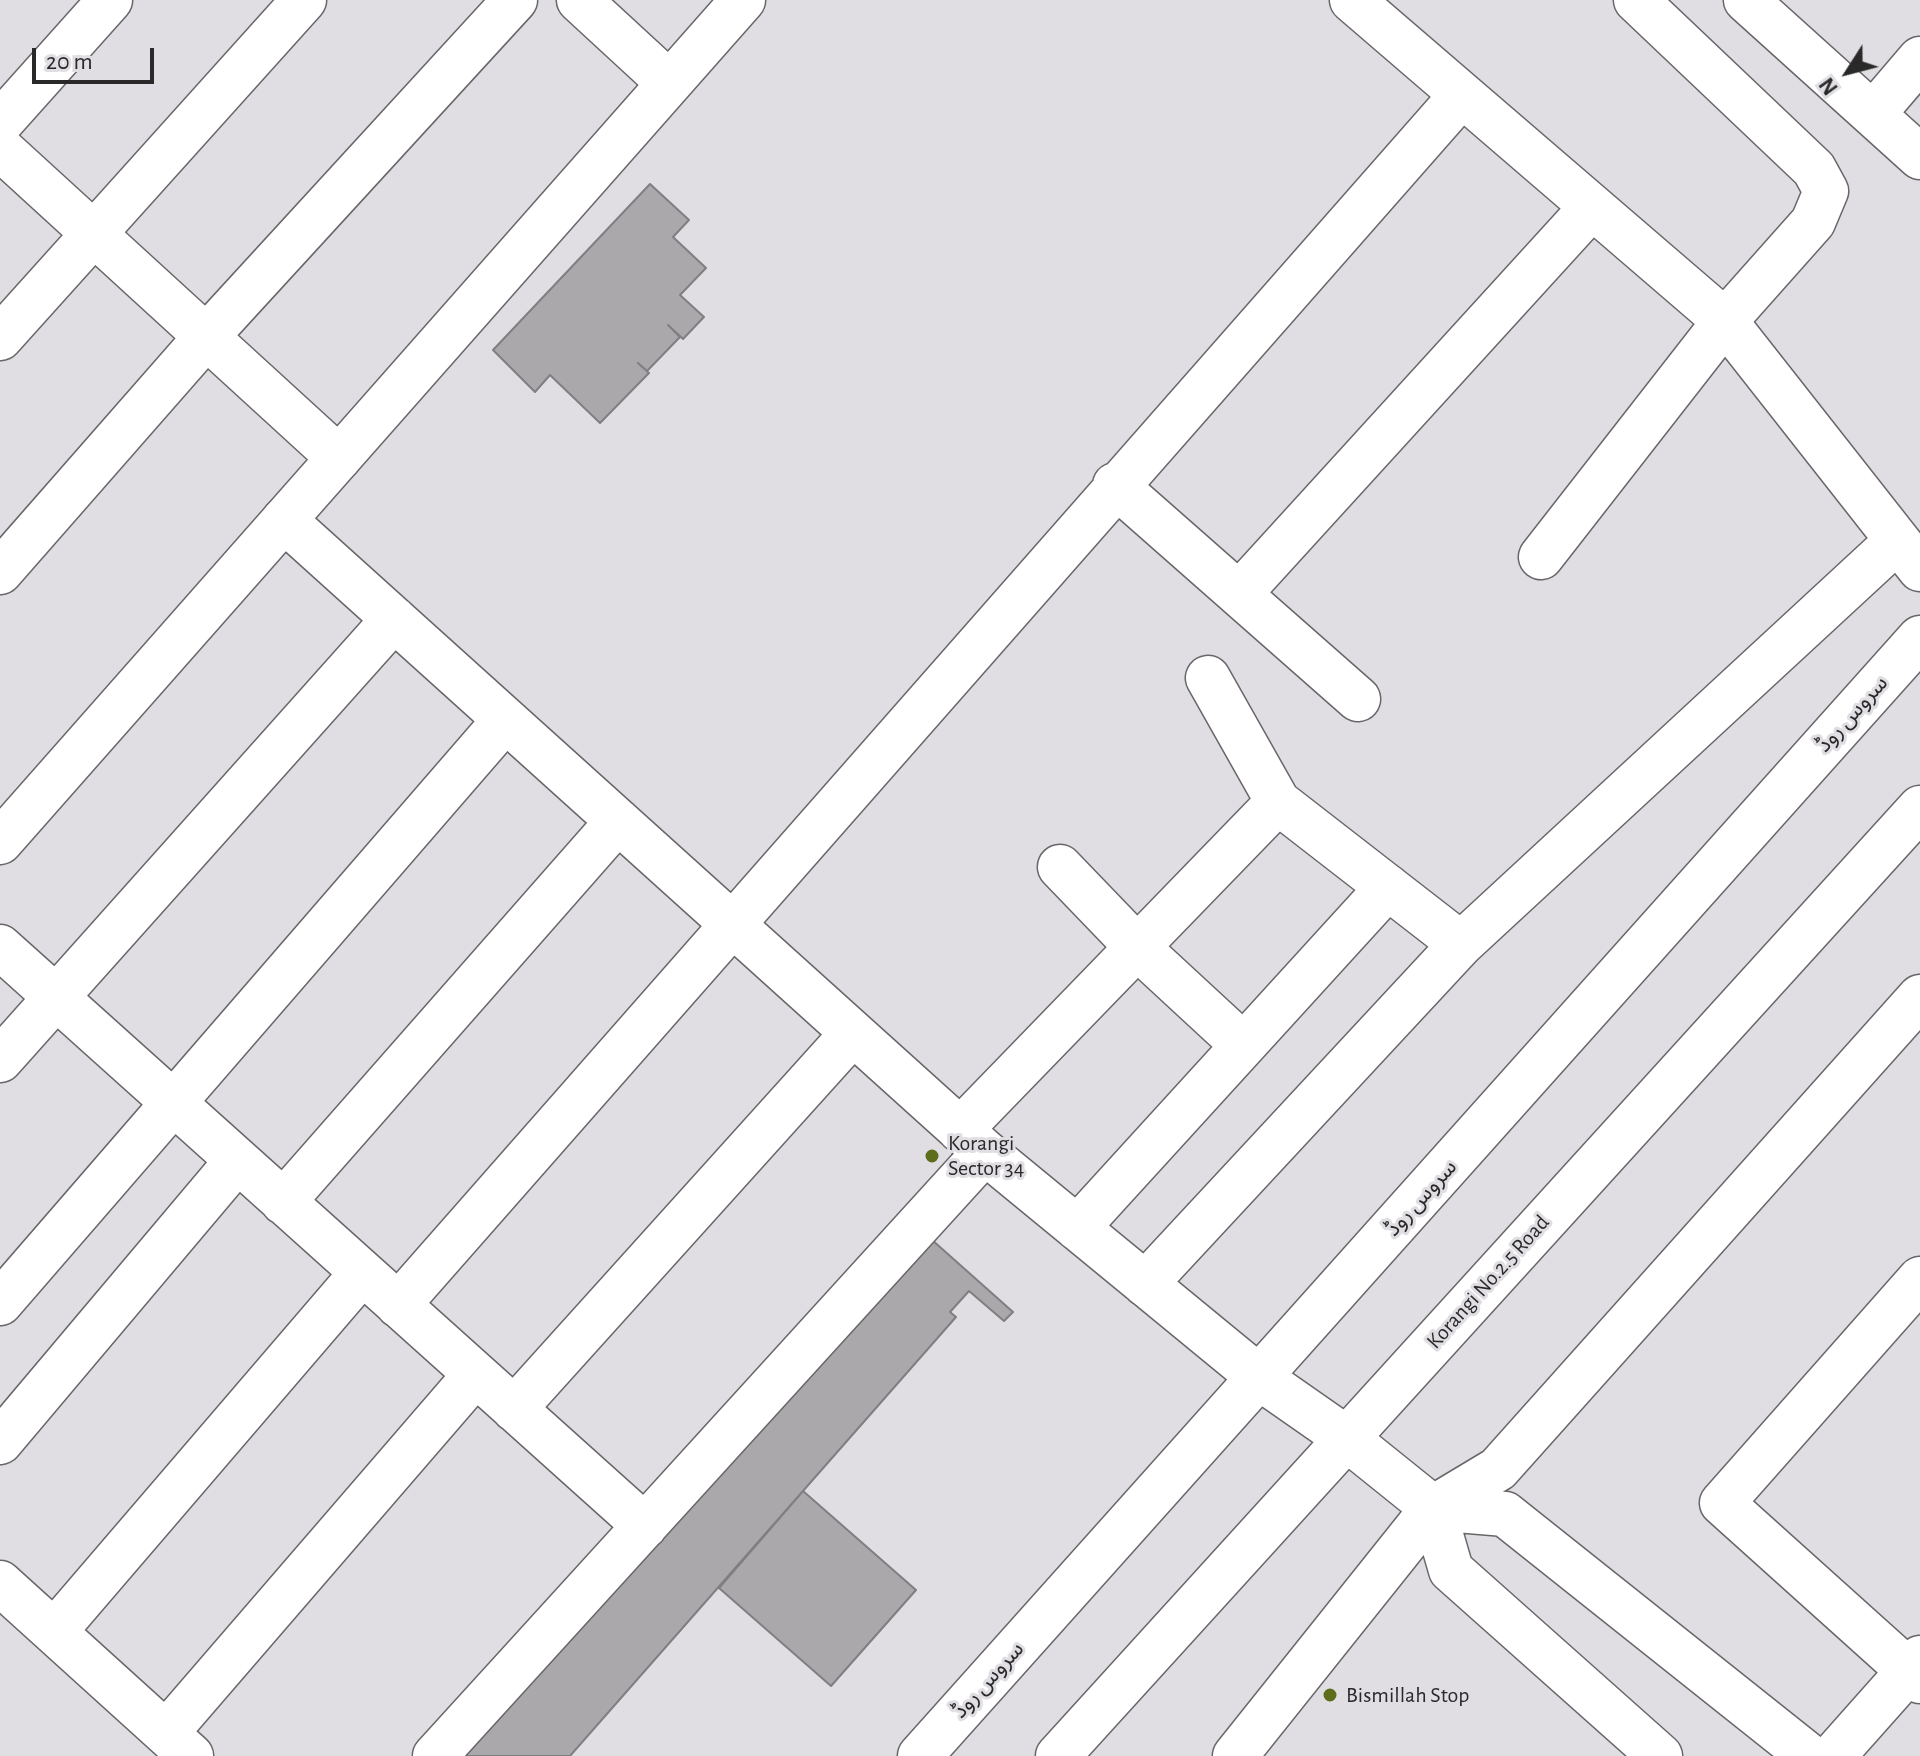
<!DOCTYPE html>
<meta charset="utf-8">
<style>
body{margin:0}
#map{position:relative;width:1920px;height:1756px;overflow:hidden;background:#e0dee2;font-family:"Alegreya Sans",sans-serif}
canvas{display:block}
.north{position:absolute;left:1808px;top:32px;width:80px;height:80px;-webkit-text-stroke:6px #e0dee2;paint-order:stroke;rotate:234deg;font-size:22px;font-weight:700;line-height:32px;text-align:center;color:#2a292a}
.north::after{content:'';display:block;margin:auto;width:28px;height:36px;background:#2a292a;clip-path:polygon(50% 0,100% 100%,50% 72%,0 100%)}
.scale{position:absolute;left:32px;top:48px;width:122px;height:36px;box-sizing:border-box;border:4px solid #2a292a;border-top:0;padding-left:10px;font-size:24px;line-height:28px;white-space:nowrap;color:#2a292a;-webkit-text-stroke:6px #e0dee2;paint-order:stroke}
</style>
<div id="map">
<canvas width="1920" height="1756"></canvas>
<div class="north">N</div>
<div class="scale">20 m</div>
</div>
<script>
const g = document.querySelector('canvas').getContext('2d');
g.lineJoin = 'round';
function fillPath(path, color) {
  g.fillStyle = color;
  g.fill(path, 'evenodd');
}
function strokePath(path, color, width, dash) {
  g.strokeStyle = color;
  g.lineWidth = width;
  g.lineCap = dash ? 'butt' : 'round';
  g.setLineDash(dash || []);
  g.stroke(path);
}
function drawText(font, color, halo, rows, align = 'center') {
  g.font = font + ' "Alegreya Sans","Noto Sans Arabic",sans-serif';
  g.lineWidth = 6;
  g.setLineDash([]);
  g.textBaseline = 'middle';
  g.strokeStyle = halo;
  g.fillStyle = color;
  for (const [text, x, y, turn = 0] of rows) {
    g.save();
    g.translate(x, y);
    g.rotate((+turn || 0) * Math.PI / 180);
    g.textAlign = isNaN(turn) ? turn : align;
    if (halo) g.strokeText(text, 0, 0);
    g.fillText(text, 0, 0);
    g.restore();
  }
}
const building = new Path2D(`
 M 650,184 L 689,220 L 673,237 L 706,268 L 680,295 L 704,317 L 683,339 L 668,325 L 680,337 L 647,371 L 638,363 L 649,373 L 600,423 L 550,375 L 535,392 L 493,350 Z
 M 931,1239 L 1013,1312 L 1004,1321 L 969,1291 L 950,1312 L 956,1317 L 570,1756 L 460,1756 Z
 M 803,1491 L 916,1590 L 831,1686 L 719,1588 Z`);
const street = new Path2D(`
 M 579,0 L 669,83
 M 1352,0 L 1725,321 L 1920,569
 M 1746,0 L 1920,157
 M 1873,114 L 1920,59
 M 0,123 L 110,0
 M 0,148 L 339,458
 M 0,338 L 304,0
 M 1115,485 L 1358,699
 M 284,520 L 985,1152 L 1260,1378 L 1346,1438 L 1433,1508
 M 1541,557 L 1725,321 L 1813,222 L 1826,191 L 1814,169 L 1636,0
 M 0,572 L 206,337 L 515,0
 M 1239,594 L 1591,208
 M 1208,678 L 1278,802 L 1461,944
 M 1060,867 L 1137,947 L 1243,1045
 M 0,947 L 645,1526
 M 0,1060 L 394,619
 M 960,1130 L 1278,802
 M 283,1202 L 618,821
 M 1077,1228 L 1388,887
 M 1920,1279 L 1722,1503 L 1920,1681
 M 1145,1284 L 1461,944 L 1897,541
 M 0,1303 L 505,720
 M 398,1305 L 1460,97
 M 514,1409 L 853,1033
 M 0,1442 L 237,1161
 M 0,1583 L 191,1756
 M 54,1632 L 362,1273
 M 166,1733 L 475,1375
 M 435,1756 L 985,1152
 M 920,1756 L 1920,638
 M 1833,1756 L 1920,1658`);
const secondary = new Path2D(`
 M 0,842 L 743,0
 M 1058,1756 L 1920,808
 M 1235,1756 L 1433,1508 L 1498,1469 L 1920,997
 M 1660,1756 L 1451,1570 L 1433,1508 L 1505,1514 L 1809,1756`);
const markers = [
 [932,1156,8,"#5c6e1c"],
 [1330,1695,8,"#5c6e1c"]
];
const streetNames = [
 ["سروس روڈ",1852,714,-48],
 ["سروس روڈ",1421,1198,-48],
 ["Korangi No.2.5 Road",1488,1282,-48],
 ["سروس روڈ",988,1680,-48]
];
const poiNames = [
 ["Korangi",948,1143],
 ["Sector 34",948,1168],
 ["Bismillah Stop",1346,1695]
];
fillPath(building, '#aaa8ab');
strokePath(building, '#807e81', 2);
strokePath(street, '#69666a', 47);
strokePath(secondary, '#69666a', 47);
strokePath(street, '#fff', 44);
strokePath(secondary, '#fff', 44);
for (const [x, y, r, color] of markers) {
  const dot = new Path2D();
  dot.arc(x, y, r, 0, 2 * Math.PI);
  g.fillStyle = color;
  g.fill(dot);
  strokePath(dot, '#e0dee2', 3);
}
drawText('22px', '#2a292a', '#e0dee2', streetNames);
drawText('22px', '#2a292a', '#e0dee2', poiNames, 'left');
</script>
